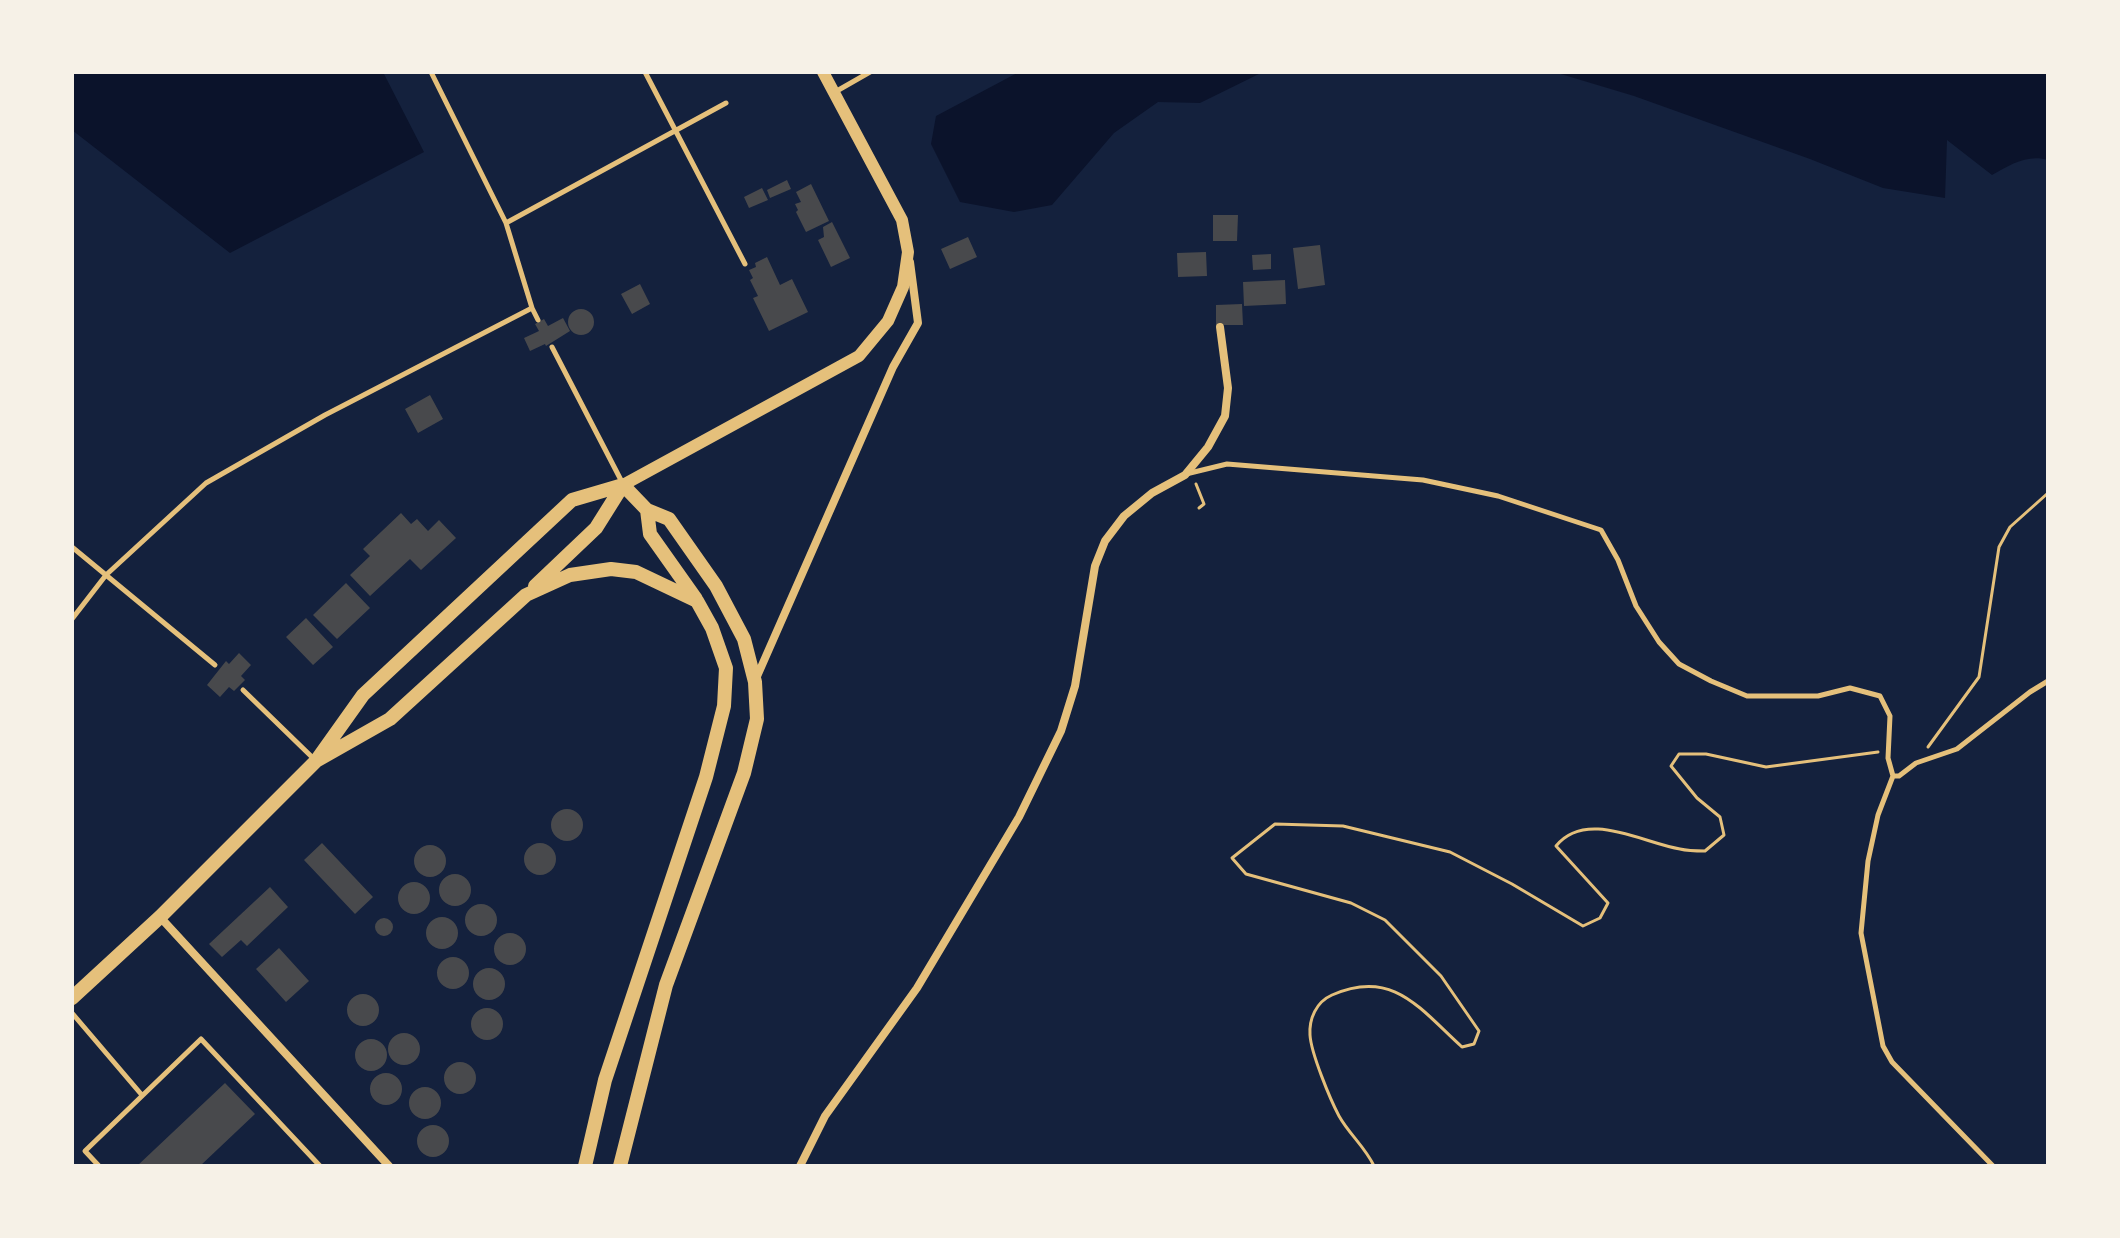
<!DOCTYPE html>
<style>
body{margin:0}
#map{position:relative;width:2120px;height:1238px;overflow:hidden;background:#14213d;font-family:Raleway,sans-serif}
canvas{display:block}
.frame{position:absolute;inset:0;border:74px solid #f6f1e7;pointer-events:none}
</style>
<div id="map">
<canvas width="2120" height="1238"></canvas>
<div class="frame"></div>
</div>
<script>
const g = document.querySelector('canvas').getContext('2d');
g.lineJoin = 'round';
function fillPath(path, color) {
  g.fillStyle = color;
  g.fill(path, 'evenodd');
}
function strokePath(path, color, width, dash) {
  g.strokeStyle = color;
  g.lineWidth = width;
  g.lineCap = dash ? 'butt' : 'round';
  g.setLineDash(dash || []);
  g.stroke(path);
}
const water = new Path2D(`
 M 72,72 L 383,72 L 424,152 L 230,253 L 72,130 Z
 M 1019,72 L 1263,72 L 1200,103 L 1158,102 L 1114,133 L 1052,205 L 1014,212 L 960,202 L 931,144 L 936,116 Z
 M 1554,72 L 2048,72 L 2048,160 C 2027,154 2010,165 1992,175 L 1947,140 L 1945,198 L 1883,188 L 1810,159 L 1634,96 Z`);
const building = new Path2D(`
 M 787,180 L 791,189 L 770,198 L 767,190 Z
 M 811,184 L 829,221 L 806,232 L 796,212 L 798,210 L 795,204 L 801,202 L 796,192 Z
 M 762,188 L 768,200 L 749,208 L 744,197 Z
 M 1213,215 L 1238,215 L 1237,241 L 1213,241 Z
 M 832,222 L 850,258 L 831,267 L 818,240 L 824,237 L 823,227 Z
 M 968,237 L 977,257 L 950,269 L 941,249 Z
 M 1320,245 L 1325,285 L 1298,289 L 1293,248 Z
 M 1206,252 L 1207,276 L 1178,277 L 1177,253 Z
 M 1271,254 L 1271,269 L 1253,270 L 1252,255 Z
 M 767,257 L 780,285 L 792,279 L 808,312 L 769,331 L 753,298 L 758,296 L 750,280 L 753,278 L 749,270 L 756,267 L 755,263 Z
 M 1285,280 L 1286,304 L 1244,306 L 1243,282 Z
 M 640,284 L 650,304 L 632,314 L 621,294 Z
 M 1242,304 L 1243,325 L 1216,325 L 1216,305 Z
 M568 322a13 13 0 1 1 26 0a13 13 0 1 1-26 0Z
 M 563,318 L 570,331 L 546,346 L 545,344 L 530,351 L 524,338 L 539,331 L 535,324 L 544,319 L 548,326 Z
 M 430,395 L 443,419 L 418,433 L 405,409 Z
 M 401,513 L 411,524 L 417,519 L 428,531 L 439,520 L 456,538 L 421,570 L 410,559 L 370,596 L 350,575 L 370,556 L 363,549 Z
 M 346,583 L 370,608 L 337,639 L 313,615 Z
 M 306,618 L 333,647 L 313,665 L 286,637 Z
 M 239,653 L 251,665 L 241,676 L 245,680 L 234,691 L 229,687 L 220,697 L 207,685 L 226,661 L 229,664 Z
 M551 825a16 16 0 1 1 32 0a16 16 0 1 1-32 0Z
 M 322,843 L 373,897 L 355,914 L 304,860 Z
 M524 859a16 16 0 1 1 32 0a16 16 0 1 1-32 0Z
 M414 861a16 16 0 1 1 32 0a16 16 0 1 1-32 0Z
 M439 890a16 16 0 1 1 32 0a16 16 0 1 1-32 0Z
 M398 898a16 16 0 1 1 32 0a16 16 0 1 1-32 0Z
 M 270,887 L 288,907 L 247,946 L 241,940 L 222,957 L 209,944 Z
 M465 920a16 16 0 1 1 32 0a16 16 0 1 1-32 0Z
 M426 933a16 16 0 1 1 32 0a16 16 0 1 1-32 0Z
 M375 927a9 9 0 1 1 18 0a9 9 0 1 1-18 0Z
 M494 949a16 16 0 1 1 32 0a16 16 0 1 1-32 0Z
 M 279,948 L 309,981 L 286,1002 L 256,969 Z
 M437 973a16 16 0 1 1 32 0a16 16 0 1 1-32 0Z
 M473 984a16 16 0 1 1 32 0a16 16 0 1 1-32 0Z
 M347 1010a16 16 0 1 1 32 0a16 16 0 1 1-32 0Z
 M471 1024a16 16 0 1 1 32 0a16 16 0 1 1-32 0Z
 M388 1049a16 16 0 1 1 32 0a16 16 0 1 1-32 0Z
 M355 1055a16 16 0 1 1 32 0a16 16 0 1 1-32 0Z
 M444 1078a16 16 0 1 1 32 0a16 16 0 1 1-32 0Z
 M370 1089a16 16 0 1 1 32 0a16 16 0 1 1-32 0Z
 M 225,1083 L 255,1114 L 200,1166 L 137,1166 Z
 M409 1103a16 16 0 1 1 32 0a16 16 0 1 1-32 0Z
 M417 1141a16 16 0 1 1 32 0a16 16 0 1 1-32 0Z`);
const path = new Path2D(`
 M 1196,484 L 1204,504 L 1199,508
 M 1928,747 L 1979,677 L 1999,547 L 2010,527 L 2048,493
 M 1374,1166 C 1365,1147 1349,1134 1339,1116 C 1330,1099 1311,1053 1310,1035 C 1309,1019 1316,1002 1332,995 C 1393,968 1420,1009 1462,1047 L 1474,1044 L 1479,1031 L 1441,976 L 1385,920 L 1351,903 L 1246,874 L 1232,858 L 1275,824 L 1343,826 L 1450,852 L 1512,884 L 1583,926 L 1600,918 L 1608,903 L 1556,846 C 1586,809 1643,843 1680,849 C 1688,851 1697,851 1705,851 L 1724,835 L 1720,817 L 1697,798 L 1671,766 L 1679,754 L 1706,754 L 1766,767 L 1878,752`);
const service = new Path2D(`
 M 431,72 L 506,223 L 532,308 L 538,320
 M 645,72 L 745,264
 M 835,92 L 870,72
 M 506,223 L 726,103
 M 552,347 L 623,484
 M 1186,474 L 1227,464 L 1423,480 L 1498,496 L 1601,530 L 1618,560 L 1636,606 L 1659,642 L 1679,664 L 1711,681 L 1747,696 L 1818,696 L 1850,688 L 1880,696 L 1890,716 L 1888,758 L 1893,776 L 1878,815 L 1868,861 L 1861,933 L 1883,1046 L 1892,1062 L 1993,1166
 M 72,547 L 215,665
 M 72,619 L 106,575 L 206,483 L 325,415 L 532,308
 M 243,690 L 314,759
 M 1893,776 L 1899,776 L 1916,763 L 1957,749 L 2030,692 L 2048,681
 M 72,1013 L 141,1094
 M 99,1166 L 85,1151 L 201,1039 L 320,1166`);
const minor = new Path2D(`
 M 755,681 L 893,367 L 918,323 L 910,262
 M 160,917 L 389,1166
 M 800,1166 L 825,1116 L 917,988 L 1019,817 L 1061,731 L 1075,686 L 1095,566 L 1105,541 L 1124,516 L 1152,493 L 1185,475 L 1208,447 L 1225,416 L 1228,388 L 1220,327`);
const tertiary = new Path2D(`
 M 623,485 L 859,356 L 888,321 L 903,287 L 908,252 L 902,220 L 823,72`);
const secondary = new Path2D(`
 M 647,510 L 650,534 L 696,599
 M 535,586 L 596,528 L 623,485
 M 316,761 L 390,719 L 526,595 L 570,575 L 611,569 L 636,572 L 697,601 L 712,628 L 726,668 L 724,706 L 706,777 L 605,1080 L 585,1166
 M 72,998 L 160,917 L 316,761 L 363,695 L 572,500 L 623,485
 M 620,1166 L 666,985 L 744,773 L 757,719 L 755,682 L 744,639 L 716,586 L 669,519 L 647,510 L 623,485`);
fillPath(water, '#0b132b');
fillPath(building, '#48494c');
strokePath(path, '#e5c07b', 3);
strokePath(service, '#e5c07b', 5);
strokePath(minor, '#e5c07b', 8);
strokePath(tertiary, '#e5c07b', 12);
strokePath(secondary, '#e5c07b', 14);
</script>
